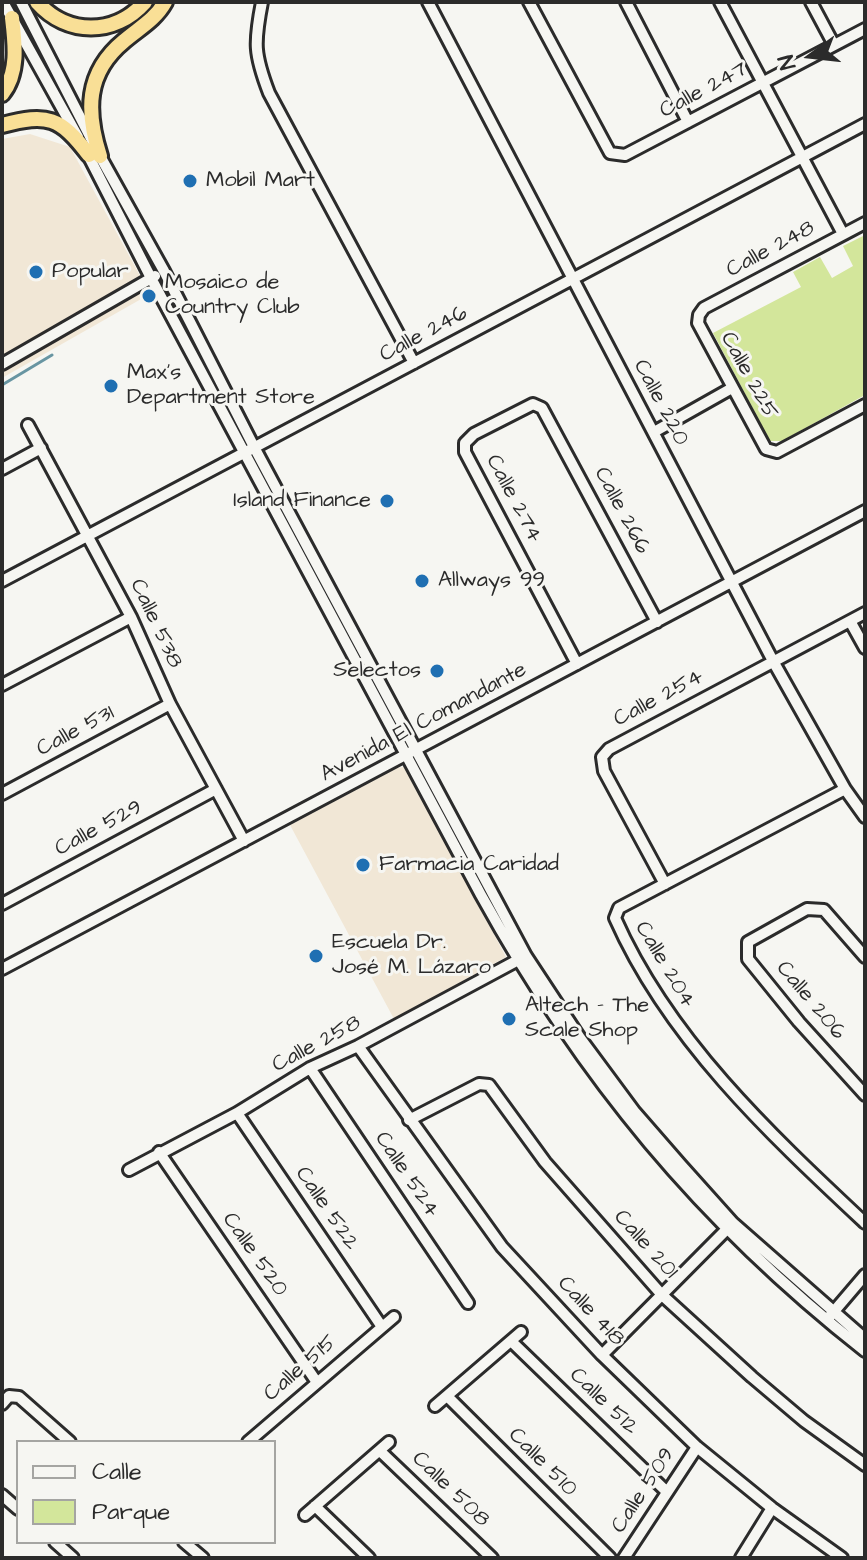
<!DOCTYPE html>
<meta charset="utf-8">
<style>
body{margin:0}
#map{position:relative;width:867px;height:1560px;overflow:hidden;background:#f6f6f2;font-family:"Architects Daughter",sans-serif}
canvas{display:block}
.frame{position:absolute;inset:0;border:4px solid #2b2b2b;pointer-events:none}
.legend{position:absolute;left:16px;top:1440px;width:260px;height:104px;box-sizing:border-box;background:#f6f6f2;border:2px solid #a5a5a2;margin:0;padding:10px 14px;list-style:none;font-size:24px;color:#2b2b2b}
.legend li{display:flex;align-items:center;gap:16px;height:40px}
.legend b{width:40px;border:2px solid #a5a5a2}
.north{position:absolute;left:771px;top:16px;width:80px;height:80px;-webkit-text-stroke:6px #f6f6f2;paint-order:stroke;rotate:255deg;font-size:22px;font-weight:700;line-height:32px;text-align:center;color:#2b2b2b}
.north::after{content:'';display:block;margin:auto;width:28px;height:36px;background:#2b2b2b;clip-path:polygon(50% 0,100% 100%,50% 72%,0 100%)}
</style>
<div id="map">
<canvas width="867" height="1560"></canvas>
<div class="frame"></div>
<ul class="legend">
<li><b style="height:10px;background:#f6f6f2"></b>Calle</li>
<li><b style="height:22px;background:#d3e69b"></b>Parque</li>
</ul>
<div class="north">N</div>
</div>
<script>
const g = document.querySelector('canvas').getContext('2d');
g.lineJoin = 'round';
function fillPath(path, color) {
  g.fillStyle = color;
  g.fill(path, 'evenodd');
}
function strokePath(path, color, width, dash) {
  g.strokeStyle = color;
  g.lineWidth = width;
  g.lineCap = dash ? 'butt' : 'round';
  g.setLineDash(dash || []);
  g.stroke(path);
}
function drawText(font, color, halo, rows, align = 'center') {
  g.font = font + ' "Architects Daughter",sans-serif';
  g.lineWidth = 6;
  g.setLineDash([]);
  g.textBaseline = 'middle';
  g.strokeStyle = halo;
  g.fillStyle = color;
  for (const [text, x, y, turn = 0] of rows) {
    g.save();
    g.translate(x, y);
    g.rotate((+turn || 0) * Math.PI / 180);
    g.textAlign = isNaN(turn) ? turn : align;
    if (halo) g.strokeText(text, 0, 0);
    g.fillText(text, 0, 0);
    g.restore();
  }
}
const built = new Path2D(`
 M 30,134 L 70,147 L 150,294 L 2,378 L 2,139 Z
 M 404,767 L 408,770 L 506,957 L 394,1019 L 290,825 L 397,768 Z`);
const green = new Path2D(`
 M 865,235 L 865,395 L 782,441 L 770,441 L 713,333 L 801,287 L 793,272 L 820,257 L 832,278 L 853,266 L 843,246 Z`);
const stream = new Path2D(`
 M 2,385 L 52,355`);
const minor = new Path2D(`
 M 3,2 L 78,137
 M 21,2 L 100,156 L 164,271 L 254,447 L 526,956 L 580,1038 L 634,1111 L 681,1165 L 733,1223 L 865,1339
 M 262,2 C 254,43 254,54 269,93 L 414,363
 M 428,2 L 773,661 L 845,789 L 865,817
 M 529,2 L 610,153 L 625,155 L 865,29
 M 626,2 L 688,122
 M 720,2 L 843,234
 M 811,2 L 834,45
 M 86,151 L 151,278 L 481,895 C 582,1078 701,1222 865,1351
 M 865,223 L 704,308 L 699,315 L 698,323 L 766,449 L 777,452 L 865,405
 M 2,364 L 155,276
 M 28,425 L 131,617 L 170,704 L 244,841
 M 654,432 L 732,388
 M 2,469 L 41,448
 M 2,581 L 865,124
 M 850,621 L 865,648
 M 577,664 L 465,452 L 465,443 L 474,434 L 533,404 L 542,408 L 657,622
 M 2,685 L 131,617
 M 845,789 L 619,908 L 615,918 C 669,1040 770,1134 865,1223
 M 2,794 L 170,704
 M 665,884 L 604,771 L 602,757 L 609,749 L 865,613
 M 2,904 L 216,789
 M 865,957 L 824,910 L 807,909 L 748,942 L 748,959 L 799,1022 L 865,1095
 M 2,969 L 865,511
 M 358,1046 L 502,1247 L 602,1355 L 697,1447 L 772,1508 L 842,1558
 M 310,1068 L 468,1303
 M 237,1113 L 382,1327
 M 409,1120 L 479,1084 L 489,1085 L 545,1162 L 662,1295 L 752,1377 L 804,1421 L 865,1465
 M 159,1152 L 316,1381
 M 129,1170 L 237,1113 L 310,1068 L 358,1046 L 520,959
 M 830,1316 L 865,1275
 M 511,1341 L 667,1492
 M 602,1355 L 729,1227
 M 447,1396 L 610,1558
 M 2,1404 L 9,1396 L 19,1397 L 70,1442
 M 435,1406 L 521,1332
 M 248,1442 L 394,1317
 M 380,1451 L 492,1558
 M 2,1495 L 18,1509
 M 315,1506 L 369,1558
 M 305,1515 L 389,1442
 M 55,1542 L 73,1558
 M 184,1542 L 203,1558
 M 624,1558 L 697,1447
 M 741,1558 L 772,1508`);
const highway = new Path2D(`
 M 37,2 C 67,36 115,36 145,2
 M 2,94 C 19,73 15,43 12,18
 M 2,125 C 48,113 60,117 89,155
 M 100,156 C 86,112 85,73 124,41 C 139,28 155,20 165,2`);
const markers = [
 [190,181,8,"#1f6fb2"],
 [36,272,8,"#1f6fb2"],
 [149,296,8,"#1f6fb2"],
 [111,386,8,"#1f6fb2"],
 [387,501,8,"#1f6fb2"],
 [422,581,8,"#1f6fb2"],
 [437,671,8,"#1f6fb2"],
 [363,865,8,"#1f6fb2"],
 [316,956,8,"#1f6fb2"],
 [509,1019,8,"#1f6fb2"]
];
const streetNames = [
 ["Calle 247",704,91,-28],
 ["Calle 248",771,250,-28],
 ["Calle 246",424,335,-28],
 ["Calle 225",748,376,61],
 ["Calle 220",660,403,62],
 ["Calle 274",513,499,62],
 ["Calle 266",621,511,62],
 ["Calle 538",155,624,65],
 ["Calle 254",659,699,-28],
 ["Avenida El Comandante",424,723,-28],
 ["Calle 531",76,732,-28],
 ["Calle 529",99,829,-28],
 ["Calle 204",664,965,59],
 ["Calle 206",810,1001,50],
 ["Calle 258",317,1045,-28],
 ["Calle 524",406,1175,56],
 ["Calle 522",326,1209,56],
 ["Calle 201",645,1245,48],
 ["Calle 520",254,1255,55],
 ["Calle 418",590,1312,47],
 ["Calle 515",301,1369,-41],
 ["Calle 512",603,1402,44],
 ["Calle 510",542,1463,45],
 ["Calle 508",450,1490,44],
 ["Calle 509",644,1491,-57]
];
const poiNames = [
 ["Mobil Mart",206,181],
 ["Popular",52,272],
 ["Mosaico de",165,283],
 ["Country Club",165,308],
 ["Max's",127,373],
 ["Department Store",127,398],
 ["Island Finance",371,501,"right"],
 ["Allways 99",438,581],
 ["Selectos",421,671,"right"],
 ["Farmacia Caridad",379,865],
 ["Escuela Dr.",332,943],
 ["José M. Lázaro",332,968],
 ["Altech - The",525,1006],
 ["Scale Shop",525,1031]
];
fillPath(built, '#f1e7d6');
fillPath(green, '#d3e69b');
strokePath(stream, '#6895a2', 3);
strokePath(minor, '#2b2b2b', 16);
strokePath(highway, '#2b2b2b', 20);
strokePath(minor, '#f6f6f2', 10);
strokePath(highway, '#f9df96', 14);
for (const [x, y, r, color] of markers) {
  const dot = new Path2D();
  dot.arc(x, y, r, 0, 2 * Math.PI);
  g.fillStyle = color;
  g.fill(dot);
  strokePath(dot, '#f6f6f2', 3);
}
drawText('22px', '#2b2b2b', '#f6f6f2', streetNames);
drawText('22px', '#2b2b2b', '#f6f6f2', poiNames, 'left');
</script>
